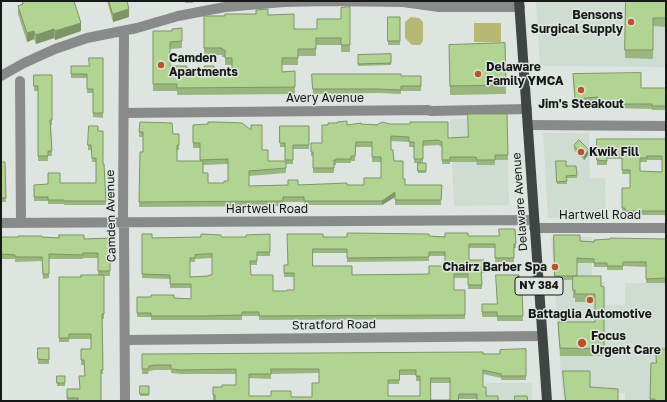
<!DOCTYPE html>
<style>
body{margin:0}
#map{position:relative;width:667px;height:402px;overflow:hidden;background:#dee5e0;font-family:"Golos Text",sans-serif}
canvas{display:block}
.frame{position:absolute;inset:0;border:2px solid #161917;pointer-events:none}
</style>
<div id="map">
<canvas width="667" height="402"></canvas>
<div class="frame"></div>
</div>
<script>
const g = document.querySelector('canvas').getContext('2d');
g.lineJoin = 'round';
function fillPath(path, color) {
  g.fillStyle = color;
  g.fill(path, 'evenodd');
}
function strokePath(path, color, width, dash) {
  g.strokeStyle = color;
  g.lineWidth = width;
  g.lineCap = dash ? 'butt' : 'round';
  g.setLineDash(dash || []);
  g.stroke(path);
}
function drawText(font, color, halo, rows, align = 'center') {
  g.font = font + ' "Golos Text",sans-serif';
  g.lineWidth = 3;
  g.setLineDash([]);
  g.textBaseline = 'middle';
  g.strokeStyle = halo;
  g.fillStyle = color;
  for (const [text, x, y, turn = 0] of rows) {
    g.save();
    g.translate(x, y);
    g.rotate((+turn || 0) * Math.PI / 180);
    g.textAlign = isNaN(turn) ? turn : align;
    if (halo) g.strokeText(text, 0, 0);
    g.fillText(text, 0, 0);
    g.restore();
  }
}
const built = new Path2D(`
 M 536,1 L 666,1 L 666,67 L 540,66 Z
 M 507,118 L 509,205 L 454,206 L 450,119 Z
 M 543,133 L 589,133 L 590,178 L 605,178 L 606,218 L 548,218 Z
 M 551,237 L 592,237 L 592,282 L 605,282 L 606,305 L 625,305 L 625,283 L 666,283 L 666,401 L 625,401 L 625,393 L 595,393 L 594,401 L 563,401 Z
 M 486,383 L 532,383 L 532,401 L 486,401 Z`);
const green = new Path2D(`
 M 411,17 L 419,18 L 423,22 L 423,41 L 420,45 L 412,45 L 405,38 L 405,22 Z
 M 474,23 L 501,23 L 501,42 L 474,42 Z`);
const minor = new Path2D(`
 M 124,31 L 123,216 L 124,228 L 125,401
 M 1,76 L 24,63 L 55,49 L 87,38 L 137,28 L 178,16 L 225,7 L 284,2 L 326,1 L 403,2 L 439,7 L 520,7
 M 20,81 L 21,223
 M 124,113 L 428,110 L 431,111 L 527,109
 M 528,125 L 666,126
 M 1,223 L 534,220
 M 534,228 L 666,228
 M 125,340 L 542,336`);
const major = new Path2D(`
 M 519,1 L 547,401`);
const wall = new Path2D(`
 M 22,1 L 74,1 L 81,31 L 55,40 L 54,38 L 36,44 L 34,39 L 27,42 L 18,14 L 18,6 L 22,4 Z
 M 107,1 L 127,1 L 129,17 L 113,22 Z
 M 185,1 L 193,1 L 193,3 L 185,3 Z
 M 626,1 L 666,1 L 666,27 L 653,26 L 653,59 L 625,58 Z
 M 350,7 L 350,52 L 341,52 L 341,45 L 316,45 L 316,56 L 298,56 L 298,65 L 282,65 L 282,72 L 295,71 L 295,94 L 177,95 L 177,91 L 153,91 L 153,31 L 172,31 L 182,28 L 182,48 L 170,49 L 170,66 L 187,72 L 232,72 L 232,65 L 225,65 L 225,57 L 222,57 L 222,55 L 204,55 L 204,16 L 268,15 L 294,29 L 317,29 L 341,19 Z
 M 388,17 L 400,17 L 400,45 L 388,45 Z
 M 505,43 L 506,94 L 450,95 L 449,45 Z
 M 391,54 L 391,65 L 358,66 L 358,55 Z
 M 103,58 L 103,118 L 93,117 L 93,93 L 87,93 L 87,78 L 71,78 L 71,66 L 89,66 Z
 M 312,74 L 401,76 L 421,76 L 421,91 L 401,91 L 401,94 L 378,93 L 313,94 Z
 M 34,75 L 52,75 L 52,125 L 51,125 L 52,156 L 48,156 L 48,161 L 38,161 L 38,91 L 34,91 Z
 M 573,78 L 641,88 L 666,88 L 666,110 L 652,110 L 652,109 L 612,108 L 612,106 L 598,105 L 598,102 L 575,103 Z
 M 507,114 L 508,160 L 495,160 L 495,165 L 477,165 L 476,162 L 450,162 L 450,164 L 442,164 L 442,147 L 438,145 L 423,146 L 423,163 L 426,163 L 426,173 L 418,173 L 418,163 L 414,163 L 414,147 L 409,147 L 409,142 L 391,141 L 391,150 L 394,161 L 405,185 L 442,185 L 441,205 L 395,205 L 395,197 L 382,205 L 304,205 L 304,202 L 283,202 L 283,206 L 139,207 L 140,152 L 143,152 L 143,137 L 139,137 L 140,122 L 173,134 L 179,134 L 179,150 L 177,150 L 177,161 L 200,161 L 200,148 L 193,148 L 193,125 L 262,150 L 268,161 L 285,161 L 285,147 L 280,147 L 280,126 L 309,126 L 309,149 L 293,149 L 293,164 L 286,164 L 286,173 L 249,176 L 249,186 L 298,185 L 364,185 L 381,178 L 381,162 L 372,162 L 372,147 L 356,147 L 355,161 L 351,161 L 351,163 L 336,163 L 336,165 L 334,165 L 334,173 L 313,173 L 313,156 L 311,156 L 311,143 L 322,143 L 347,125 L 390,124 L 448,138 L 468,137 ZM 228,164 L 228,181 L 224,183 L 208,183 L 203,173 L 203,165 Z
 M 98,131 L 103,164 L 104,164 L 106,205 L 64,205 L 64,204 L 48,204 L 48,201 L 34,201 L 34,189 L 48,184 L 60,183 L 96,183 L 96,162 L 92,162 L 91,150 L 88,150 L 88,145 Z
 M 597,139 L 666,139 L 666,215 L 625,215 L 625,212 L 622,212 L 622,188 L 630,188 L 630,174 L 622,174 L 622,159 L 607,159 L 607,165 L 597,165 ZM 647,160 L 662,160 L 662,172 L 640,171 L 640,162 L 647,162 Z
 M 574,146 L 589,154 L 584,160 L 574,150 Z
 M 556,161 L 566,166 L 576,166 L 577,178 L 566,178 L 567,184 L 557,184 Z
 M 1,162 L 5,162 L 6,202 L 1,202 Z
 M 515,229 L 516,248 L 514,248 L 514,262 L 495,262 L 495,248 L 469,248 L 469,260 L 484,260 L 484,273 L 482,273 L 482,289 L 468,289 L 468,278 L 454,278 L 454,290 L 465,290 L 465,319 L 259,320 L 259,316 L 242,316 L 242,320 L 151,320 L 151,317 L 137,317 L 137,297 L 191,299 L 191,288 L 170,288 L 170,279 L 142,278 L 142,234 L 152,238 L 246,237 L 270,234 L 270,256 L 257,256 L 257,265 L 250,265 L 251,275 L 273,291 L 287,291 L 294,290 L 294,277 L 284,277 L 284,265 L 288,265 L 323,237 L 328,237 L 499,236 ZM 313,253 L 347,253 L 347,262 L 429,261 L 429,256 L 445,256 L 445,266 L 429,274 L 352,275 L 313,266 ZM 212,258 L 212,275 L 209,276 L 190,277 L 190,262 L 195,262 L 195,259 Z
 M 554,235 L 580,241 L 594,242 L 666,239 L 666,283 L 646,283 L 646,267 L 623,266 L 623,270 L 607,270 L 607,267 L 594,267 L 594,263 L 577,263 L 577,276 L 601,286 L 604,287 L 604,356 L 560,356 L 558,322 L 595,322 L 595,302 L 575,302 L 575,298 L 573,298 L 573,280 L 555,280 Z
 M 1,237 L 42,237 L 84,239 L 110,238 L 110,276 L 104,276 L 104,319 L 102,319 L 103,374 L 101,374 L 101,401 L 67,401 L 67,389 L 80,389 L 85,376 L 84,365 L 81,365 L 81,349 L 91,349 L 91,339 L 69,339 L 69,342 L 59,342 L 59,277 L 81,277 L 98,275 L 98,258 L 83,258 L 83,259 L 49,259 L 49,278 L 43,279 L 42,261 L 15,262 L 15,259 L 1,259 Z
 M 519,290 L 522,290 L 523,321 L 497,321 L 497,317 L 482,317 L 482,304 L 497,304 Z
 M 38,348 L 49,348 L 49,364 L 38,364 Z
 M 526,349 L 526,380 L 501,380 L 501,378 L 483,374 L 477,399 L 459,399 L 459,401 L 213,400 L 213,387 L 222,387 L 236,385 L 236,374 L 181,374 L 171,373 L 171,370 L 155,370 L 149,371 L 148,374 L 142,374 L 142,354 L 500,354 ZM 319,373 L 319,383 L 312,397 L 249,396 L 249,378 L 271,379 L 271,374 ZM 400,375 L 416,375 L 416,381 L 420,381 L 420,396 L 388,396 L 388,384 L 399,384 ZM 431,383 L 450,383 L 450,400 L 431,400 Z
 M 651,363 L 656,363 L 666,401 L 650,401 Z
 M 57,376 L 65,376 L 65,386 L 57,386 Z
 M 140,386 L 149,386 L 149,396 L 140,396 Z`);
const shadedWall = new Path2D(`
 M 129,9 L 129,17 L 113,22 L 113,14 Z
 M 81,23 L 81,31 L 55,40 L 55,31 Z
 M 54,29 L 54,38 L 36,44 L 36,35 Z
 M 34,31 L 34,39 L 27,42 L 27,33 Z
 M 589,150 L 589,154 L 584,160 L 584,155 Z
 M 395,192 L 395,197 L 382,205 L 382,201 Z`);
const building = new Path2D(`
 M 22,1 L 74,1 L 81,23 L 55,31 L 54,29 L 36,35 L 34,31 L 27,33 L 18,6 L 23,4 Z
 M 109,1 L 127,1 L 129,9 L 113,14 Z
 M 626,1 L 666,1 L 666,18 L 653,18 L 653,50 L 625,50 Z
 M 350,7 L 350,45 L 341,45 L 341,38 L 316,38 L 316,49 L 298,49 L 298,58 L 282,58 L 282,72 L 295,71 L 295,87 L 177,88 L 177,84 L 153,84 L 153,31 L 172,31 L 172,29 L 182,28 L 182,41 L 170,42 L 170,66 L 187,66 L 187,72 L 204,72 L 204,66 L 214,66 L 214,72 L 232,72 L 232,58 L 225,58 L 225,50 L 222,50 L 222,48 L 204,48 L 204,16 L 225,16 L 225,14 L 256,14 L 256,10 L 268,9 L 268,15 L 294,14 L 294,29 L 317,29 L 317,19 L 341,19 L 341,8 Z
 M 388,17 L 400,17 L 400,41 L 388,41 Z
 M 505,43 L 506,85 L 450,86 L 449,45 Z
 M 391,54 L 391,63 L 358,64 L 358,55 Z
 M 89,58 L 103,58 L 103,113 L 93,113 L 93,89 L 87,89 L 87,74 L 71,74 L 71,66 L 89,66 Z
 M 641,73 L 641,88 L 666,88 L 666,106 L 652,106 L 652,104 L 612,104 L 612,101 L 598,101 L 598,97 L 575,99 L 573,74 Z
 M 312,74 L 401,74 L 401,76 L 421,76 L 421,86 L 401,86 L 401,90 L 378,89 L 313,89 Z
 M 34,75 L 52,75 L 52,120 L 50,120 L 52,151 L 48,151 L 48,156 L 38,156 L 38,86 L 34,86 Z
 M 468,114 L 507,114 L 508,155 L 495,155 L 495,160 L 477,160 L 476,157 L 450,157 L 450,160 L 442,160 L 442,142 L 438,140 L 423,141 L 423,159 L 414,159 L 414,142 L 409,142 L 409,137 L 391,136 L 391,150 L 393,150 L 394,161 L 403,161 L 403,179 L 405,179 L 405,185 L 442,185 L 441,200 L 395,200 L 395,192 L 382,201 L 304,201 L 304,197 L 283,197 L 283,201 L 139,202 L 140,152 L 143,152 L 143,132 L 139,132 L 140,122 L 172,123 L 173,134 L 179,134 L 179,145 L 177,145 L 177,161 L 203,161 L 203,173 L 208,173 L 208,183 L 224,183 L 224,181 L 228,181 L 228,159 L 200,160 L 200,143 L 193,143 L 193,125 L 208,124 L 208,122 L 218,122 L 242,123 L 251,130 L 251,125 L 262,125 L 262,150 L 268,150 L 268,161 L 286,161 L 286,168 L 249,171 L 249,186 L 288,185 L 288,180 L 298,180 L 298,185 L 347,183 L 347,185 L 364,185 L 364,178 L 381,178 L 381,157 L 372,157 L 372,142 L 356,142 L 355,156 L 351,156 L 351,159 L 336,159 L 336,160 L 334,160 L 334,168 L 313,168 L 313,152 L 311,152 L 311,143 L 322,143 L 322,125 L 328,125 L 328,123 L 337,123 L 337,122 L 347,121 L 347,125 L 361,123 L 361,124 L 377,125 L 382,122 L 390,124 L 410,124 L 410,122 L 448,122 L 448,138 L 468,137 Z
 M 89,126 L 98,126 L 98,131 L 103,131 L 103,164 L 104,164 L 106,201 L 64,201 L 64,200 L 48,200 L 48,197 L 34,197 L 34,185 L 48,184 L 48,173 L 60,173 L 60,183 L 96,183 L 96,158 L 92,158 L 91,145 L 88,145 Z
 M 280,126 L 309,126 L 309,145 L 293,145 L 293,160 L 285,160 L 285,143 L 280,143 Z
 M 597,139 L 666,139 L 666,211 L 625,211 L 625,208 L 622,208 L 622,188 L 630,188 L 630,170 L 622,170 L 622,155 L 607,155 L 607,161 L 597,160 ZM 647,156 L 662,156 L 662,172 L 640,171 L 640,158 L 647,158 Z
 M 579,140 L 589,150 L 584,155 L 574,146 Z
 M 556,161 L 566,161 L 566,166 L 576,166 L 577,175 L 566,176 L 567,181 L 557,182 Z
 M 1,162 L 5,162 L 6,198 L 1,198 Z
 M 418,163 L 426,163 L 426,171 L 418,171 Z
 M 499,229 L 515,229 L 516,244 L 514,244 L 514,258 L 495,258 L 495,244 L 469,244 L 469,260 L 484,260 L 484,269 L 481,269 L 482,285 L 468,285 L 468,274 L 454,274 L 454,290 L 465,290 L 465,315 L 259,316 L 259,312 L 242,312 L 242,315 L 205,316 L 151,316 L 151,313 L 137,313 L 137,297 L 151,297 L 151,295 L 174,295 L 174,298 L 191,299 L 191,284 L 170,284 L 170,275 L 142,274 L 142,234 L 152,234 L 152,238 L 201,237 L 201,234 L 221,235 L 221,237 L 246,237 L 246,235 L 270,234 L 270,252 L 257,252 L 257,261 L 250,261 L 251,275 L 273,275 L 273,291 L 287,291 L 287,290 L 294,290 L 294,273 L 284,273 L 284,265 L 288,265 L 287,234 L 323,234 L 323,237 L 347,237 L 347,233 L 429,234 L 429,236 L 445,237 L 445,233 L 468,233 L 468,236 L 499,236 ZM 313,249 L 347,249 L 347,258 L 429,257 L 429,252 L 445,252 L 445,266 L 429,266 L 429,274 L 352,275 L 352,266 L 313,266 ZM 212,254 L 212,275 L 209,275 L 209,276 L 190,277 L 190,258 L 195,258 L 195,255 Z
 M 59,235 L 84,235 L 84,239 L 110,238 L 110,271 L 98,271 L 98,253 L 83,253 L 83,255 L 49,254 L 49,274 L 43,274 L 42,257 L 15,257 L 15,255 L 1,254 L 1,237 L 18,237 L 18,236 L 42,236 L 42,237 L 59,238 Z
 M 554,235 L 580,235 L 580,241 L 594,242 L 594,240 L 610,239 L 610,238 L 666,239 L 666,278 L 646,279 L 646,262 L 623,262 L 623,266 L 607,266 L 607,263 L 594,263 L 594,259 L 577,258 L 577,276 L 555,276 Z
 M 81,275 L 104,275 L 104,314 L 102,314 L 103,370 L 101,370 L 101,401 L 78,401 L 78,398 L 67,398 L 67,389 L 80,389 L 79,376 L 85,376 L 84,360 L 81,360 L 81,349 L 91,349 L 91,334 L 69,334 L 69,338 L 59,338 L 59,277 L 81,277 Z
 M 496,275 L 519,275 L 519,290 L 522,290 L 523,316 L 497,316 L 497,312 L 482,312 L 482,304 L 497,304 Z
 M 573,276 L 601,276 L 601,286 L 604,287 L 604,349 L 560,348 L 558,322 L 595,322 L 595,294 L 575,294 L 575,290 L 573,290 Z
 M 38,348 L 49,348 L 49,360 L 38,359 Z
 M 526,349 L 526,376 L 501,376 L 501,374 L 483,370 L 483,387 L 486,387 L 486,396 L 498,396 L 498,401 L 477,401 L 477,394 L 459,394 L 458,401 L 215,401 L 215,395 L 213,395 L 213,387 L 222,387 L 222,385 L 236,385 L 236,369 L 181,370 L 171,369 L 171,365 L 155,365 L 149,366 L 148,369 L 142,369 L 142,354 L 483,352 L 483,354 L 500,354 L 500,350 ZM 271,369 L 319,369 L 319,383 L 312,383 L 312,397 L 291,397 L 291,391 L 271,391 L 271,396 L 249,396 L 249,374 L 271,374 ZM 400,370 L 416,370 L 416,376 L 420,376 L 420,396 L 388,396 L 388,380 L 399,380 ZM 431,378 L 450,378 L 450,400 L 431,400 Z
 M 656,349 L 666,349 L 666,401 L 655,401 L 655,399 L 650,399 L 651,363 L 656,363 Z
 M 563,371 L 590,371 L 590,387 L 618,389 L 618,401 L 566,401 Z
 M 57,376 L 65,376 L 65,383 L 57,383 Z
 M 140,386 L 149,386 L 149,394 L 140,394 Z
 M 515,396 L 527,396 L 528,401 L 515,401 Z`);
const markers = [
 [631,22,4,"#b95424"],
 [161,65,4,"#b95424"],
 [478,74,4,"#b95424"],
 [581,90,4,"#b95424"],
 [581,152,4,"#b95424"],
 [555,267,4,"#b95424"],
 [590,300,4,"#b95424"],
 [582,343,5,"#b95424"]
];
const shields = [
 [539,286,48]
];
const shieldNames = [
 ["NY 384",539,286]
];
const poiNames = [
 ["Bensons",623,15,"right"],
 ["Surgical Supply",623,29,"right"],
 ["Camden",169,58],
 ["Apartments",169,72],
 ["Delaware",486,67],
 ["Family YMCA",486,81],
 ["Jim's Steakout",581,104,"center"],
 ["Kwik Fill",589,152],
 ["Chairz Barber Spa",547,267,"right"],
 ["Battaglia Automotive",590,314,"center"],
 ["Focus",591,336],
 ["Urgent Care",591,350]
];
const streetNames = [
 ["Avery Avenue",325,98],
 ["Delaware Avenue",520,202,-94],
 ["Hartwell Road",267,209],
 ["Hartwell Road",600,215],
 ["Camden Avenue",111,216,-91],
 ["Stratford Road",334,325,-1]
];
fillPath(built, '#cfdcd2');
fillPath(green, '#b7b874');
strokePath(minor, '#888b8a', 10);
strokePath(major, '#3f4543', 10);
fillPath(wall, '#99b67e');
fillPath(shadedWall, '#7d9466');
fillPath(building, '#b2d492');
strokePath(building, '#7d9466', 1);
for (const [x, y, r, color] of markers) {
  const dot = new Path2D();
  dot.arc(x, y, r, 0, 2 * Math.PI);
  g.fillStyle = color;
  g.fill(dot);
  strokePath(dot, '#dee5e0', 1.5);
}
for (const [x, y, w] of shields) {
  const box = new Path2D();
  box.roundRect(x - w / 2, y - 9, w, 18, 3);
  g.fillStyle = '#dee5e0';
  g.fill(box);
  strokePath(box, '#161917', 1);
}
drawText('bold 11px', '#161917', null, shieldNames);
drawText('bold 12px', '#161917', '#dee5e0', poiNames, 'left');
drawText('12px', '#161917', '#dee5e0', streetNames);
</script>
